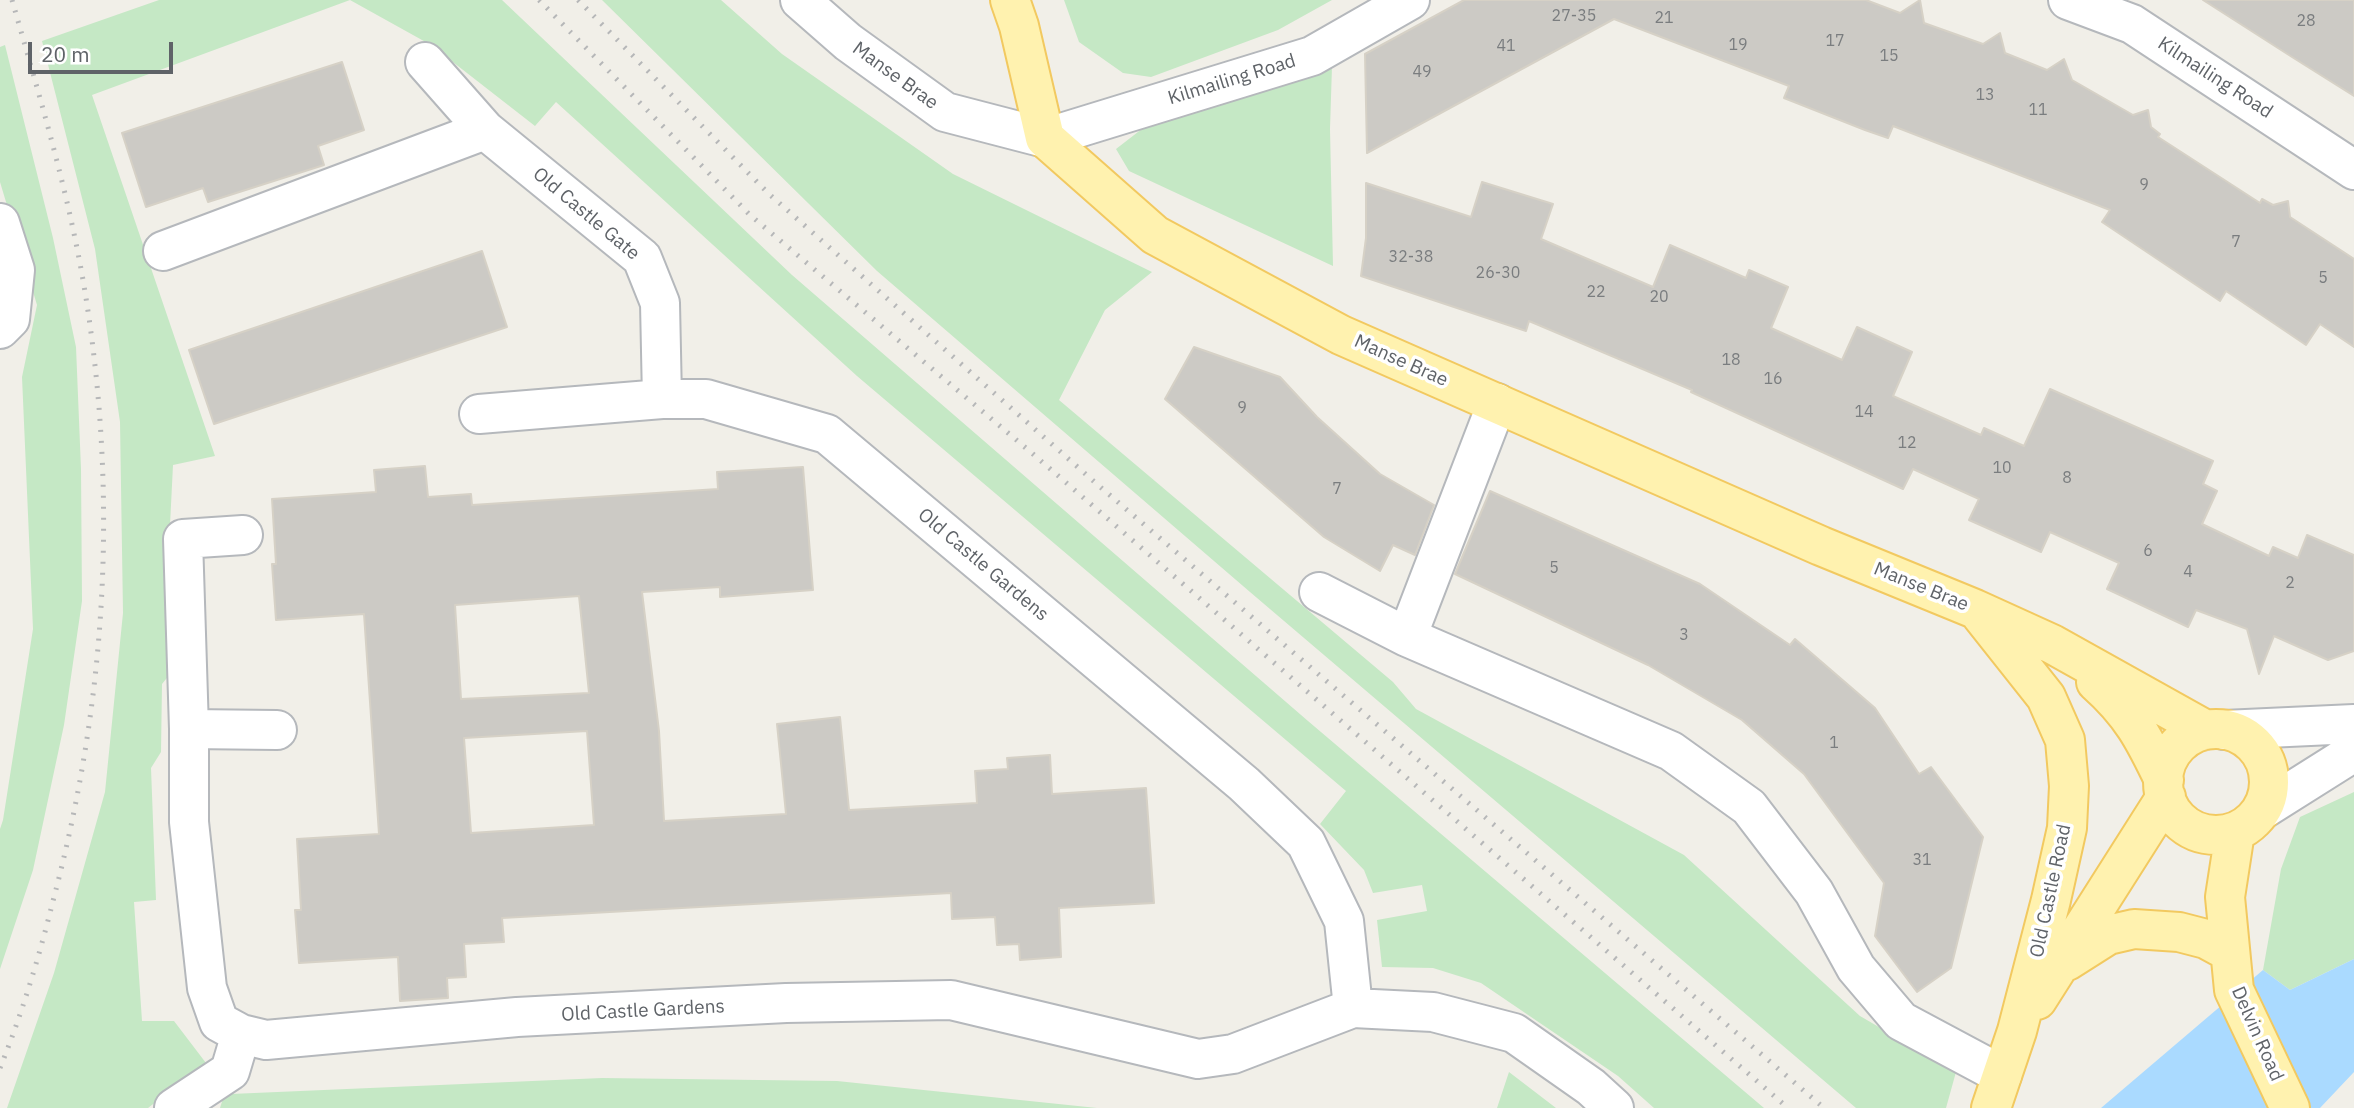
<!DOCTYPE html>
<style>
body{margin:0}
#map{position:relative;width:2354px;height:1108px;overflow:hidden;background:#f1efe8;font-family:"IBM Plex Sans",sans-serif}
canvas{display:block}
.scale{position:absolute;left:28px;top:42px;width:145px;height:32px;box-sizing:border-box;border:4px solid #5f6368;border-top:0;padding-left:9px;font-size:21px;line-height:24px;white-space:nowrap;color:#5f6368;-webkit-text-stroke:5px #fff;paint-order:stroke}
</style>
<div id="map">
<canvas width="2354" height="1108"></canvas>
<div class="scale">20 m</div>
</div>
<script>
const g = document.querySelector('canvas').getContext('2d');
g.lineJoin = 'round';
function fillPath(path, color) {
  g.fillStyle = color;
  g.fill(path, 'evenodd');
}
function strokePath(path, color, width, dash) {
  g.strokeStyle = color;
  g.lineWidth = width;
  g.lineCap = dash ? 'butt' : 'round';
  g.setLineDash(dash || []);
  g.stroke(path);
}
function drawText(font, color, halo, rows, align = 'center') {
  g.font = font + ' "IBM Plex Sans",sans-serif';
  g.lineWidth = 7;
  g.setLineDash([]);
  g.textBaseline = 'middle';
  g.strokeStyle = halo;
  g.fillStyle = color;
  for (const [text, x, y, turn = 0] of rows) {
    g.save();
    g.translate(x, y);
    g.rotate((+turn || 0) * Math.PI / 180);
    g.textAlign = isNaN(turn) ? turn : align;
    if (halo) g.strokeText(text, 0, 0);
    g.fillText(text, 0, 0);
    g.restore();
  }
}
const green = new Path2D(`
 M 159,0 L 502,0 L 792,275 L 1308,721 L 1764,1108 L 1654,1108 L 1618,1076 L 1481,983 L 1433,968 L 1382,967 L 1377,920 L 1427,911 L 1422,885 L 1373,893 L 1364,870 L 1320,824 L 1346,791 L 857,376 L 556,102 L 535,126 L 431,45 L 350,0 L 92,95 L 215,456 L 173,465 L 170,525 L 171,673 L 162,684 L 161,752 L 151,768 L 156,900 L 134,902 L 142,1021 L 174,1021 L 206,1063 L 148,1108 L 7,1108 L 54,973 L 105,792 L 123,613 L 120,422 L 95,249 L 42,41 Z
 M 602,0 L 721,0 L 782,54 L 953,174 L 1152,272 L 1105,310 L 1059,400 L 1393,682 L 1416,709 L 1684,855 L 1860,1016 L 1956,1072 L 1946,1108 L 1856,1108 L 1250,592 L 877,271 Z
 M 1064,0 L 1332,0 L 1278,30 L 1151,77 L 1123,73 L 1079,42 Z
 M 5,45 L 53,238 L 76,347 L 81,469 L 82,601 L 64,725 L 33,870 L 0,969 L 0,829 L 3,820 L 33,629 L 22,377 L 37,305 L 0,182 L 0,47 Z
 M 1332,66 L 1330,129 L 1333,266 L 1129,171 L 1116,149 L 1147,125 Z
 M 2354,792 L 2354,959 L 2290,990 L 2263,970 L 2281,869 L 2300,817 Z
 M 1509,1072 L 1556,1108 L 1497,1108 Z
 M 602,1078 L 837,1081 L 1097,1108 L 220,1108 L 226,1089 L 231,1094 Z`);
const water = new Path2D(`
 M 2354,959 L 2354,1072 L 2320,1108 L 2101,1108 L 2263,970 L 2290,990 Z`);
const building = new Path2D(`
 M 1464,0 L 1866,0 L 1900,13 L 1920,0 L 1924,23 L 1983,44 L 2000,33 L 2005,53 L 2047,70 L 2064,59 L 2072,80 L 2133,115 L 2148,110 L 2151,127 L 2160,134 L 2158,137 L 2260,203 L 2262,199 L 2273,205 L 2288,201 L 2290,217 L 2354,259 L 2354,347 L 2320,324 L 2306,345 L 2226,291 L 2220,301 L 2102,222 L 2110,210 L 1893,126 L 1888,138 L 1865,130 L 1784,98 L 1789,86 L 1614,19 L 1367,153 L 1365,54 Z
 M 2203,0 L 2354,0 L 2354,96 L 2292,57 Z
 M 342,62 L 364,130 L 318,146 L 324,165 L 208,202 L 203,188 L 146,207 L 122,133 Z
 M 1482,182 L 1553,204 L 1541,239 L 1653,287 L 1670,245 L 1746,278 L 1749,270 L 1788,287 L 1771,328 L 1842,360 L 1857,327 L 1912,352 L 1893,396 L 1981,435 L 1984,428 L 2024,446 L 2050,389 L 2213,461 L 2203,484 L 2217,491 L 2202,524 L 2269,556 L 2273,547 L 2298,558 L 2307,535 L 2354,555 L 2354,651 L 2328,660 L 2274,636 L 2259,674 L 2247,629 L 2196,610 L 2188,627 L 2107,589 L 2119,563 L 2050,532 L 2041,552 L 1969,520 L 1979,499 L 1913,469 L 1903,489 L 1691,392 L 1692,390 L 1529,321 L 1526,331 L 1361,276 L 1366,238 L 1366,183 L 1471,217 Z
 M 482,251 L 507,327 L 214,424 L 189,350 Z
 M 1194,347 L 1280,377 L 1317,417 L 1380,474 L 1434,505 L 1415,555 L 1393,545 L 1380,571 L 1324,537 L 1165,399 Z
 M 425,466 L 428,497 L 471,494 L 472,505 L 718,489 L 717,472 L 803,467 L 813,590 L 720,597 L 720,587 L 642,592 L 659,731 L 664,821 L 786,814 L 777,724 L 840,717 L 849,810 L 977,803 L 975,771 L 1008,769 L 1007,758 L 1050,755 L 1052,794 L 1146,788 L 1154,903 L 1059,908 L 1061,957 L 1020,960 L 1019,944 L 997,945 L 995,917 L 952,919 L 951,893 L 502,918 L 504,942 L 464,944 L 466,977 L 447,978 L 448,998 L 400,1001 L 398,957 L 299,963 L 295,910 L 301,910 L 297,839 L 379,834 L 364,614 L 276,620 L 272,564 L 276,564 L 272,499 L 376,492 L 374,470 ZM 579,596 L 589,693 L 461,699 L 455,605 ZM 587,731 L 594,825 L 471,833 L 464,738 Z
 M 1490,491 L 1700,584 L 1790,645 L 1795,639 L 1875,708 L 1919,774 L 1931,767 L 1983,837 L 1951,968 L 1917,992 L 1875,936 L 1884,883 L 1804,774 L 1742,720 L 1648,665 L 1455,574 Z`);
const minor = new Path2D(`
 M 800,0 L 848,42 L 945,112 L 1045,138 L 1312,56 L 1410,0
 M 2068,0 L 2132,24 L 2354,170
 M 425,62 L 485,130 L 642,258 L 660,303 L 662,399
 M 0,223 L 15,270 L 10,319 L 0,329
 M 163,251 L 485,130
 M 479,414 L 662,399 L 706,399 L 827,434 L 1244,784 L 1306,843 L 1344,921 L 1353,1008
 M 1319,592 L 1407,637 L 1671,751 L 1749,807 L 1814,892 L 1856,968 L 1901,1021 L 2002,1075
 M 1407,637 L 1497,403
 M 189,729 L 183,539 L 243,535
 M 277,730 L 189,729 L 189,822 L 207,988 L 219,1022 L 241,1034 L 266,1040 L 517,1017 L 786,1003 L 951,1000 L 1198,1059 L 1233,1054 L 1353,1008 L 1433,1012 L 1514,1033 L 1591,1087 L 1614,1108
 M 2224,730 L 2354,724
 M 2262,810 L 2354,752
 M 174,1108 L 230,1071 L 241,1034`);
const major = new Path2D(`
 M 1010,0 L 1019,26 L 1045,138 L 1155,235 L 1341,335 L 1821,546 L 1975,609 L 2052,644 L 2206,730
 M 1981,615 L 2046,697 L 2065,740 L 2069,786 L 2067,828 L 2051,900 L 2017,1031 L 1991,1108
 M 2096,682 C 2131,713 2144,738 2164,780
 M2163 782a53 53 0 1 1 106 0a53 53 0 1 1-106 0Z
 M 2235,832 L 2225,897 L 2234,990 L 2290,1108
 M 2067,961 L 2108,935 L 2134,929 L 2179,932 L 2206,939 L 2230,952
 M 2037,1000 L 2166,797`);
const rail = new Path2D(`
 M 539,0 L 750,215 L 1033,454 L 1788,1108
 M 578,0 L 769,194 L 1098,485 L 1824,1108
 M 0,1068 C 22,1014 39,957 53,901 C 106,701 118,502 86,298 C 70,197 40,98 12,0`);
const numberNames = [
 ["27-35",1574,16],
 ["21",1664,18],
 ["28",2306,21],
 ["17",1835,41],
 ["19",1738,45],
 ["41",1506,46],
 ["15",1889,56],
 ["49",1422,72],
 ["13",1985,95],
 ["11",2038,110],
 ["9",2144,185],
 ["7",2236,242],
 ["32-38",1411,257],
 ["26-30",1498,273],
 ["5",2323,278],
 ["22",1596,292],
 ["20",1659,297],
 ["18",1731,360],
 ["16",1773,379],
 ["9",1242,408],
 ["14",1864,412],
 ["12",1907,443],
 ["10",2002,468],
 ["8",2067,478],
 ["7",1337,489],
 ["6",2148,551],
 ["5",1554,568],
 ["4",2188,572],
 ["2",2290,583],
 ["3",1684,635],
 ["1",1834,743],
 ["31",1922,860]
];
const streetNames = [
 ["Manse Brae",895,76,36],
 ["Kilmailing Road",2215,78,33],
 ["Kilmailing Road",1232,80,-17],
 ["Old Castle Gate",586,214,40],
 ["Manse Brae",1401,361,24],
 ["Old Castle Gardens",983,565,40],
 ["Manse Brae",1921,587,22],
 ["Old Castle Road",2051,891,-78],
 ["Old Castle Gardens",643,1011,-3],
 ["Delvin Road",2257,1034,66]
];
fillPath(green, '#c5e8c5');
fillPath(water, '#aadaff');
fillPath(building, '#cccac5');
strokePath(building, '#d6d1c6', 2);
strokePath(minor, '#b5b8bc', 42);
strokePath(major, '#f2c960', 42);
strokePath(minor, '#fff', 38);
strokePath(major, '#fff2af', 38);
strokePath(rail, '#b6b7b8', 5, [2, 9]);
drawText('16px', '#7a7d7f', null, numberNames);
drawText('19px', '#5f6368', '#fff', streetNames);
</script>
